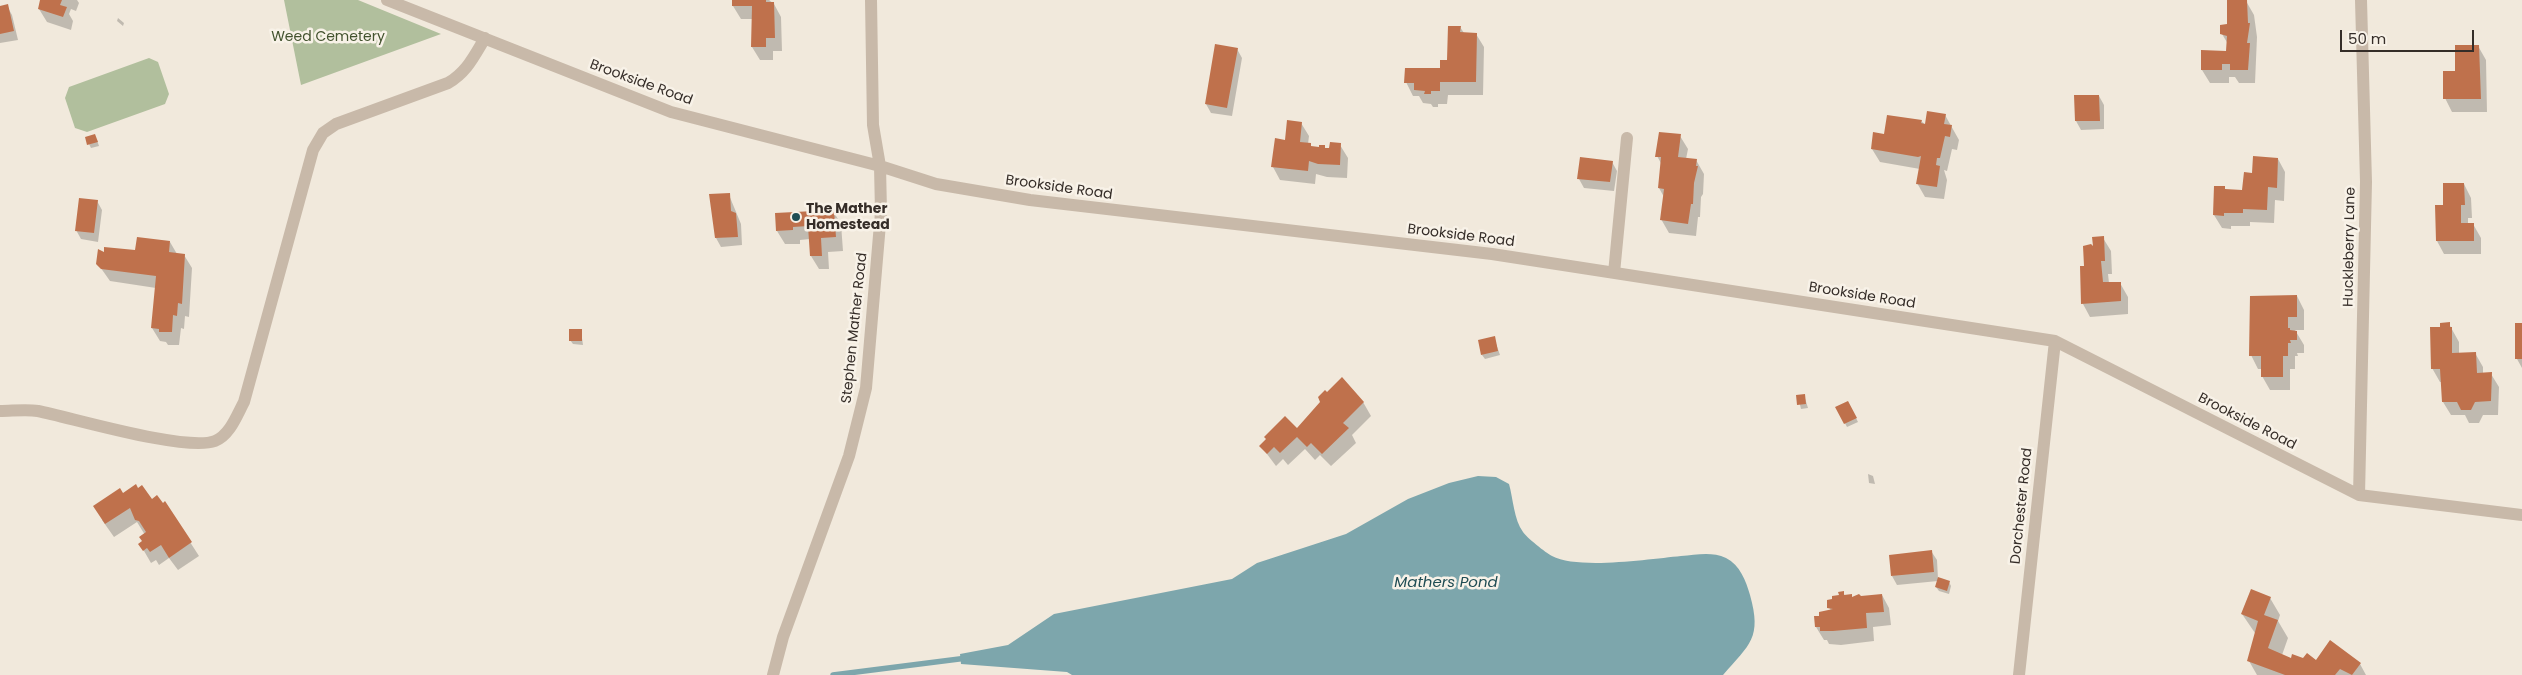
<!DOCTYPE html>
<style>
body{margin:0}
#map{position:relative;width:2522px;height:675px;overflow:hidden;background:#f1e9dc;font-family:Poppins,sans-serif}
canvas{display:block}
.scale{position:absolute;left:2340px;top:30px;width:134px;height:22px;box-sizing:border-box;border:2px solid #352d28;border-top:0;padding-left:6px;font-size:15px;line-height:18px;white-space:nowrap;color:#352d28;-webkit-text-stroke:4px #f8f2e8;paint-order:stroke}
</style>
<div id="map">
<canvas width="2522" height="675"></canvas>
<div class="scale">50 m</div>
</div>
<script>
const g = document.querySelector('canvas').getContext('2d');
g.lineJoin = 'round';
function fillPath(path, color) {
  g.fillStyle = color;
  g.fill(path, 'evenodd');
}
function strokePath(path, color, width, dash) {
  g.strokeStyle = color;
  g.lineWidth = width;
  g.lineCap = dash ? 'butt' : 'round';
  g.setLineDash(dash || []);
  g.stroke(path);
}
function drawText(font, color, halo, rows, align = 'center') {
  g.font = font + ' Poppins,sans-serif';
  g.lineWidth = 5;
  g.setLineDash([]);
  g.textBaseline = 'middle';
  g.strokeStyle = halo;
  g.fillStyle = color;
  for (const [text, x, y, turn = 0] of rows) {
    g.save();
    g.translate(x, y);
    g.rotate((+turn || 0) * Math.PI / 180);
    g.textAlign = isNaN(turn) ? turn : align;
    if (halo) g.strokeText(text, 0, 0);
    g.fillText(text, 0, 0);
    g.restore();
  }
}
const green = new Path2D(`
 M 284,0 L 358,0 L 441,34 L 301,85 Z
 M 149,58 L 158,62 L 169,94 L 165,104 L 87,132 L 75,128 L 65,98 L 69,87 Z`);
const water = new Path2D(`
 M 1478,476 L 1496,477 L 1509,484 C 1513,498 1514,520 1523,532 C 1526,537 1546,553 1552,556 C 1578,570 1650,559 1681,556 C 1696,555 1711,551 1726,558 C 1740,565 1746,581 1750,595 C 1762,638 1750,644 1723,675 L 1072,675 L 1067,672 L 961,664 L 960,654 L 1008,645 L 1054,614 L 1232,579 L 1257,563 L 1346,534 L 1408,499 L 1449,483 Z`);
const shadow = new Path2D(`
 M 41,0 L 77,0 L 79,3 L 76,11 L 71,9 L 69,14 L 73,21 L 71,30 L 47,22 L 39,9 Z
 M 733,0 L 769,0 L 774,4 L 781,17 L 782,51 L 773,51 L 773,60 L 760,60 L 752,47 L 753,19 L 741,19 L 733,6 Z
 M 2246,1 L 2254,15 L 2257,37 L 2255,83 L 2239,83 L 2235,77 L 2229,77 L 2229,83 L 2210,83 L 2202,70 L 2228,52 L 2228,44 L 2222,34 Z
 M 7,6 L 12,15 L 18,40 L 0,43 L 0,7 Z
 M 118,18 L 124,23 L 123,26 L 117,21 Z
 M 1460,27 L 1464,33 L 1476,34 L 1484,47 L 1483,95 L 1448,95 L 1447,104 L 1438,104 L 1438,107 L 1433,107 L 1431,104 L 1423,103 L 1419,96 L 1413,96 L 1406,82 L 1441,69 L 1448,61 Z
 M 2478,46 L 2486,60 L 2487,112 L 2452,112 L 2445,98 L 2456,72 Z
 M 1237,49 L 1242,58 L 1232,116 L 1211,113 L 1206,104 Z
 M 2099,96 L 2104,105 L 2104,129 L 2081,130 L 2076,121 L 2076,97 Z
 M 1945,115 L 1959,140 L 1957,150 L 1952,149 L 1947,171 L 1944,170 L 1947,180 L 1944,199 L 1925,197 L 1917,183 L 1920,169 L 1880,162 L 1872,149 L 1885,136 L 1921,121 L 1926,125 Z
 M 1301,123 L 1309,136 L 1308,144 L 1312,148 L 1320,149 L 1324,146 L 1326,149 L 1340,145 L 1348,158 L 1347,178 L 1327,177 L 1316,174 L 1315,184 L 1280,180 L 1273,167 L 1286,141 Z
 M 1680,136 L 1688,149 L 1686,159 L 1696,160 L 1704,174 L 1703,194 L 1701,197 L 1700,217 L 1698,217 L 1696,236 L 1669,233 L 1661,219 L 1664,197 L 1659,188 L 1662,165 L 1657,156 Z
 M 97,140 L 99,146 L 91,148 L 89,144 Z
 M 2278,159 L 2285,172 L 2284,201 L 2275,200 L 2274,223 L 2250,222 L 2250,226 L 2231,226 L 2231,229 L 2222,228 L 2214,215 L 2226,191 L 2244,191 Z
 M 1612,162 L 1617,171 L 1614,191 L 1584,188 L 1579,179 Z
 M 2464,184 L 2471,198 L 2472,218 L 2468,218 L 2468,224 L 2473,224 L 2481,238 L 2481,254 L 2444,254 L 2437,241 L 2444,206 Z
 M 729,195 L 741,224 L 742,245 L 721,247 L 716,238 Z
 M 97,201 L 102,210 L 98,242 L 81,239 L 76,230 Z
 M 833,211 L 841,224 L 843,251 L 828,252 L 829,269 L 819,269 L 811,256 L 810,239 L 800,240 L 800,244 L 785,244 L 777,231 Z
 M 2103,238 L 2111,251 L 2112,274 L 2108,274 L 2109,283 L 2120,283 L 2128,297 L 2128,314 L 2090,317 L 2083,304 L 2082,268 L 2085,268 L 2085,247 L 2094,246 Z
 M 170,242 L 177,254 L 184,255 L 192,268 L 189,317 L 185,316 L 184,329 L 181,328 L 179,345 L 168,345 L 166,342 L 160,341 L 152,328 L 156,288 L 110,281 L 98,264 L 105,254 L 136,252 Z
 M 2297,296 L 2304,310 L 2304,330 L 2295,330 L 2304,345 L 2304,353 L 2297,353 L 2298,356 L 2295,356 L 2295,369 L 2290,369 L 2290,390 L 2270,390 L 2262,376 L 2262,369 L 2258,369 L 2251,355 Z
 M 2449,324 L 2459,342 L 2459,354 L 2475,353 L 2483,367 L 2483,374 L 2491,374 L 2499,387 L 2498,415 L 2483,415 L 2479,423 L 2469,423 L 2465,415 L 2451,415 L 2443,402 L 2442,382 L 2440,382 L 2432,368 L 2442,328 Z
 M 2522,324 L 2522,368 L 2517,359 Z
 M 581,331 L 583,345 L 573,344 L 570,340 Z
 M 1494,338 L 1500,355 L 1485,359 L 1482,355 Z
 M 1804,395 L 1808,408 L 1801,409 L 1798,396 Z
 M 1363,402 L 1371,416 L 1352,435 L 1356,443 L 1331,466 L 1320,455 L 1315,460 L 1305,449 L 1288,465 L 1283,459 L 1276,466 L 1261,446 Z
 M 1848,402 L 1858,422 L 1847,427 L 1837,408 Z
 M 1868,474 L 1873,476 L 1875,484 L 1869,483 Z
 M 123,495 L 162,505 L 165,503 L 199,556 L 178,570 L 169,558 L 159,565 L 156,560 L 151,563 L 140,544 L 144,542 L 145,535 L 137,522 L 114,537 L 102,520 Z
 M 1931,551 L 1937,560 L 1938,579 L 1949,582 L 1951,586 L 1949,594 L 1939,591 L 1936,587 L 1938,581 L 1897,585 L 1892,576 Z
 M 1843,592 L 1845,596 L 1851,595 L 1853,598 L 1882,595 L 1889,608 L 1891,625 L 1873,627 L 1874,641 L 1841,645 L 1829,644 L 1827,640 L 1824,640 L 1816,627 L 1820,617 L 1831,611 L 1829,607 Z
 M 2270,598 L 2280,615 L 2278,621 L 2288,638 L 2282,655 L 2292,659 L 2316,662 L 2360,664 L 2366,675 L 2257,675 L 2249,661 L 2256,639 L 2255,633 L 2242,614 Z`);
const stream = new Path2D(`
 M 833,675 L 967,658`);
const building = new Path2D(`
 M 40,0 L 62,0 L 60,5 L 67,7 L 63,17 L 38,9 Z
 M 732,0 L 766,0 L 766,2 L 774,2 L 775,38 L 766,38 L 766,47 L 751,47 L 752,6 L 732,6 Z
 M 2227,0 L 2247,0 L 2248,23 L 2250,23 L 2247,43 L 2250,43 L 2248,70 L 2230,70 L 2230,64 L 2222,64 L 2222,70 L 2201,70 L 2201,50 L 2226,51 L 2227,36 L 2220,34 L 2220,25 L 2227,24 Z
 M 8,4 L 14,31 L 0,34 L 0,6 Z
 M 1448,26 L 1461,26 L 1460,32 L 1477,33 L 1476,82 L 1440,82 L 1440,91 L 1431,91 L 1431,94 L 1424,94 L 1425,91 L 1414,90 L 1414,83 L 1404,83 L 1405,68 L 1440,68 L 1440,60 L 1447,60 Z
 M 1215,44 L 1238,48 L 1227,108 L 1205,104 Z
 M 2455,45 L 2479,45 L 2481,99 L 2443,99 L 2443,71 L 2455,71 Z
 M 2074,95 L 2099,95 L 2100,121 L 2075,121 Z
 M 1927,111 L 1946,114 L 1944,124 L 1952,125 L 1950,137 L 1945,136 L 1940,158 L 1937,158 L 1936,165 L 1940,166 L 1937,187 L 1916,184 L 1921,156 L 1918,157 L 1871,149 L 1873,132 L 1884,134 L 1887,115 L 1922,120 L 1921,123 L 1925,124 Z
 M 1287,120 L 1302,122 L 1300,142 L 1311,143 L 1311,146 L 1319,147 L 1319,145 L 1325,145 L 1325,148 L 1329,148 L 1330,142 L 1341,143 L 1340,165 L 1318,164 L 1309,161 L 1308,171 L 1271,167 L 1275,138 L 1285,140 Z
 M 1659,132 L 1681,134 L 1678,157 L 1697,159 L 1696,166 L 1698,166 L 1694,183 L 1693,204 L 1691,204 L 1688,224 L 1660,220 L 1664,189 L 1658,188 L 1661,157 L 1655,157 Z
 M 95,134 L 98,142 L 87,145 L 85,137 Z
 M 2253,156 L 2278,158 L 2277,188 L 2268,187 L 2267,210 L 2243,209 L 2243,213 L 2224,213 L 2224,216 L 2213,215 L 2214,186 L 2225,186 L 2225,189 L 2242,190 L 2244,172 L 2252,173 Z
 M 1580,157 L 1613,161 L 1610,182 L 1577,179 Z
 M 2443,183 L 2464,183 L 2465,205 L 2461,205 L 2461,223 L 2474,223 L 2474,241 L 2436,241 L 2435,205 L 2443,205 Z
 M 730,193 L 731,211 L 736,213 L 738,237 L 715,238 L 709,194 Z
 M 79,198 L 98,200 L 94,233 L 75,231 Z
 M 834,210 L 836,237 L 821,238 L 822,256 L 810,256 L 808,226 L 793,227 L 793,230 L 776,231 L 775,213 Z
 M 2104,236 L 2105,261 L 2101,261 L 2103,282 L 2121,282 L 2121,301 L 2081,304 L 2080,266 L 2084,266 L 2083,246 L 2091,244 L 2093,246 L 2092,237 Z
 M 137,237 L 170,241 L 169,252 L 185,254 L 182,304 L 178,303 L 177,316 L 173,315 L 172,332 L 159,332 L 159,329 L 151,328 L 156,276 L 101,269 L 96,264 L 98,249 L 104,252 L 104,247 L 135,250 Z
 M 2297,295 L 2297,317 L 2288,317 L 2288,328 L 2290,328 L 2290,330 L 2297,331 L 2297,340 L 2290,340 L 2291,343 L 2288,343 L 2288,356 L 2283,356 L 2283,377 L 2261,377 L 2261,356 L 2249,356 L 2250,296 Z
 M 2450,322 L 2450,327 L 2452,327 L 2452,353 L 2476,352 L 2477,373 L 2492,372 L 2491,401 L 2475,402 L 2471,410 L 2461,410 L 2457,402 L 2442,402 L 2440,369 L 2431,369 L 2430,327 L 2440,327 L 2440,323 Z
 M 2515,323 L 2522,323 L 2522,359 L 2515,359 Z
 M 569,329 L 582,329 L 582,341 L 569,341 Z
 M 1495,336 L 1498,351 L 1481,355 L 1478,340 Z
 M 1342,377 L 1364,402 L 1343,423 L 1349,428 L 1322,454 L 1311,443 L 1307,447 L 1297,437 L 1280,453 L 1274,447 L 1267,454 L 1259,446 L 1266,439 L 1264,437 L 1285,416 L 1297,428 L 1320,402 L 1318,397 L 1325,390 L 1327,392 Z
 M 1805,394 L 1806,404 L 1797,405 L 1796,395 Z
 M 1848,401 L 1857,418 L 1844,424 L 1835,407 Z
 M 136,484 L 138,488 L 142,485 L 152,499 L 157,495 L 163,503 L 165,501 L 192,542 L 169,558 L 161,545 L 150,552 L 147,548 L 143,551 L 138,544 L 142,541 L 139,537 L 146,532 L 139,521 L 135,520 L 130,508 L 105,524 L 93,506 L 120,488 L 123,493 Z
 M 1932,550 L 1934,572 L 1891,576 L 1889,555 Z
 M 1938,577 L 1950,581 L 1947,591 L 1935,587 Z
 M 2251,589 L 2271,597 L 2264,615 L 2278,620 L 2268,648 L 2291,658 L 2292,654 L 2303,658 L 2307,653 L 2316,660 L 2330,640 L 2361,663 L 2352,675 L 2340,669 L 2335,675 L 2285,675 L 2247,661 L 2258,621 L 2241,614 Z
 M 1844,591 L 1844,595 L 1852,594 L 1852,597 L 1859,594 L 1861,596 L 1882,594 L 1884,612 L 1866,613 L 1867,628 L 1833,631 L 1820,631 L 1820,627 L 1815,627 L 1814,616 L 1819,616 L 1819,612 L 1833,609 L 1827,608 L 1827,600 L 1832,599 L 1832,596 L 1839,595 L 1838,592 Z`);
const minor = new Path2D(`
 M 387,0 L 671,112 L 880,166 L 936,184 L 1030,200 L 1492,254 L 2055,341 L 2359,495 L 2522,515
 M 1614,273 L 1627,138
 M 0,411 C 12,411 26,409 38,411 C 73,418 186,452 215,441 C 230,435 237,415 244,402 L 313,150 L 323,133 L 336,124 L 448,83 C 467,72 474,56 485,38
 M 2359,495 L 2366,182 L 2361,0
 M 773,675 L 783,637 L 849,456 L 866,388 L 881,212 L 880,166 L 873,125 L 871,0
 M 2019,675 L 2055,341`);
const markers = [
 [796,217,5,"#204d54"]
];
const parkNames = [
 ["Weed Cemetery",328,37]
];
const streetNames = [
 ["Brookside Road",641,83,20],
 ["Brookside Road",1059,188,8],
 ["Brookside Road",1461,236,7],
 ["Huckleberry Lane",2350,247,-89],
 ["Brookside Road",1862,296,9],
 ["Stephen Mather Road",855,328,-84],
 ["Brookside Road",2247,422,27],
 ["Dorchester Road",2022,506,-84]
];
const poiNames = [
 ["The Mather",806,209],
 ["Homestead",806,225]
];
const waterNames = [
 ["Mathers Pond",1446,583]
];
fillPath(green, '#b1bf9d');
fillPath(water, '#7da6ac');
fillPath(shadow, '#0003');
strokePath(stream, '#7da6ac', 5.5);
fillPath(building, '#bf714c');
strokePath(minor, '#c8b9a9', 12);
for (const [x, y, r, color] of markers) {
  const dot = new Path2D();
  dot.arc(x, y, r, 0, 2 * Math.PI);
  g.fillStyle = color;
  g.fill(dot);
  strokePath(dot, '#f8f2e8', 2);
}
drawText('14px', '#42522e', '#f8f2e8', parkNames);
drawText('14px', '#352d28', '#f8f2e8', streetNames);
drawText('bold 14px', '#352d28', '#f8f2e8', poiNames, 'left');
drawText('italic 15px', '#204d54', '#f8f2e8', waterNames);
</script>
